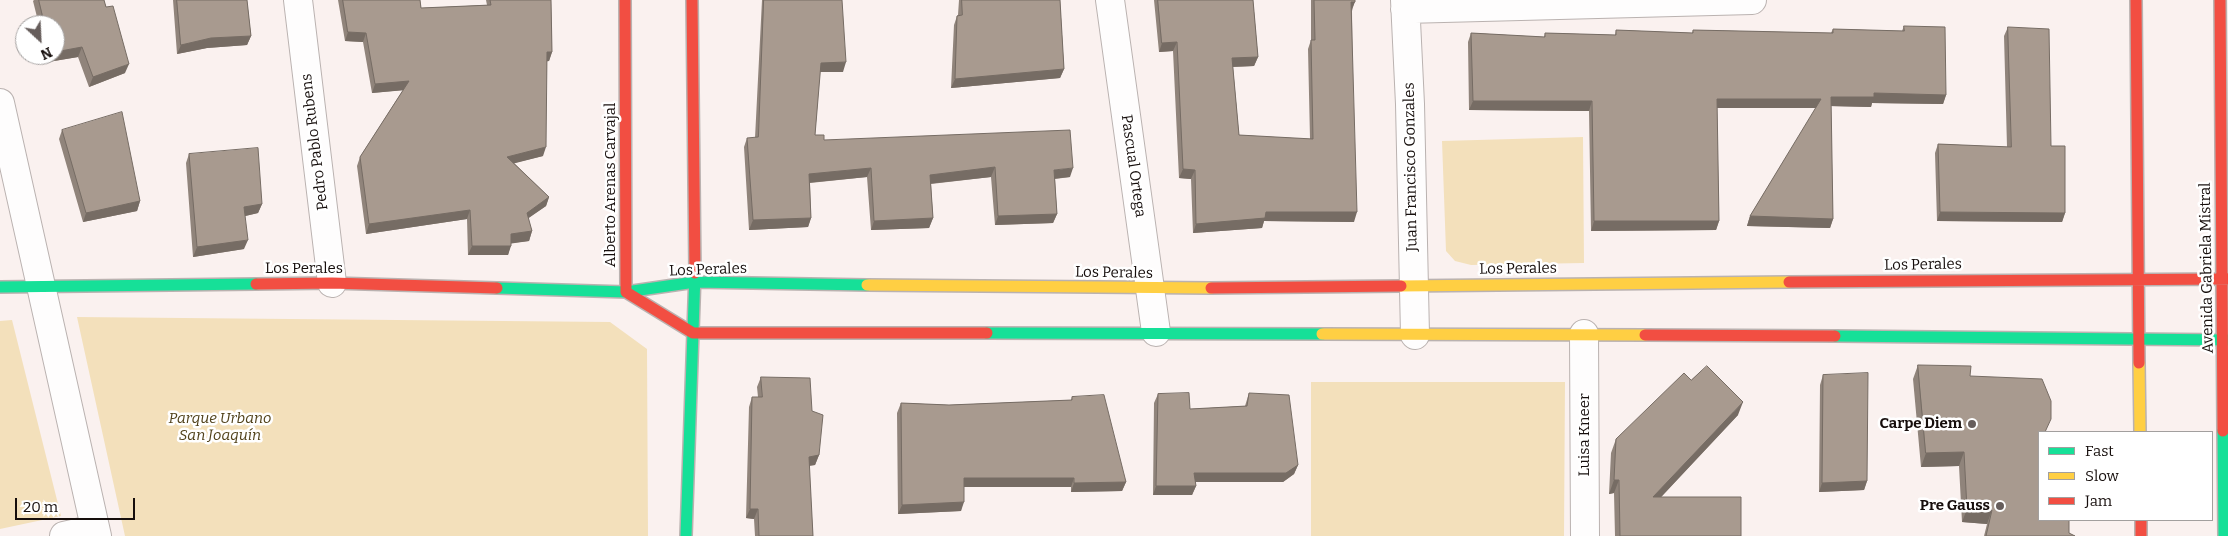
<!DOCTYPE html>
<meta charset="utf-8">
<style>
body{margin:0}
#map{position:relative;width:2228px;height:536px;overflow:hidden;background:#faf1ef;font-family:Bitter,serif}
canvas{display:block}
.legend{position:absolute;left:2038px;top:431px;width:175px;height:90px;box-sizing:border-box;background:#fff;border:1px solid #a29f9e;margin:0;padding:6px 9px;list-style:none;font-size:15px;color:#160e0c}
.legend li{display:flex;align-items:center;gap:10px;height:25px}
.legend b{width:25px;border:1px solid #a29f9e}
.north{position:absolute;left:15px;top:15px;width:50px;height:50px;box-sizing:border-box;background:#fff;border:1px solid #a29f9e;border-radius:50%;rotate:155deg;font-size:14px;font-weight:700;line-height:20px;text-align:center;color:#160e0c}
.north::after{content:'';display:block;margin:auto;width:18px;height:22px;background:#665d5b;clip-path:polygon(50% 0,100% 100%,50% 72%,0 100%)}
.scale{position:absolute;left:15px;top:498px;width:120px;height:22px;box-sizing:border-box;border:2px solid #160e0c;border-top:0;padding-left:6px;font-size:15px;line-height:18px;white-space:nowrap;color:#160e0c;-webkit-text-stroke:4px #fff;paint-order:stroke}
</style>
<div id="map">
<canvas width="2228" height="536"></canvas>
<ul class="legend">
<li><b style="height:6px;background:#16e098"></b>Fast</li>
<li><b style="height:6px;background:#ffcf43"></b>Slow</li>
<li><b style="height:6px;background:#f24e42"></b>Jam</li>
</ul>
<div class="north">N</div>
<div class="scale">20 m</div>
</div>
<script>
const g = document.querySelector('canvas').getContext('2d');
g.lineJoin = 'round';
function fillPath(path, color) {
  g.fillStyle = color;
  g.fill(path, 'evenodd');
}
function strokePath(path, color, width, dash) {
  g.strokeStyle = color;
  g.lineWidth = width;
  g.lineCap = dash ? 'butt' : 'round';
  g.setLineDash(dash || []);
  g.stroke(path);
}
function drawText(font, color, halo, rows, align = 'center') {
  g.font = font + ' Bitter,serif';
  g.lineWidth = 5;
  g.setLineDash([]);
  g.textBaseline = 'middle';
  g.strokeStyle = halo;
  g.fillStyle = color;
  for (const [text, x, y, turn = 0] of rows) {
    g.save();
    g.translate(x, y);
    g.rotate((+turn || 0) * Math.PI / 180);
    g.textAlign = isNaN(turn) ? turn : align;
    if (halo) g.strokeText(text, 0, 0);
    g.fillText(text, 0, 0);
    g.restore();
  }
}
const green = new Path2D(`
 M 1583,137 L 1584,263 L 1471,265 L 1455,261 L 1446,251 L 1442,141 Z
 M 77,317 L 610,322 L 647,349 L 648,536 L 125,536 Z
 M 12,320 L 61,516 L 0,529 L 0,321 Z
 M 1311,382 L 1565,382 L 1564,536 L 1311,536 Z`);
const street = new Path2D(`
 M 298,0 L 332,283
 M 1110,0 L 1156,332
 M 1405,0 L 1410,104 L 1415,335
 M 1405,9 L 1752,0
 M 0,103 L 97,536
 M 1584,334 L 1585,536
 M 64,536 L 95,529`);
const fast = new Path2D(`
 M 0,287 L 256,284
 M 497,288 L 626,292 L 695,282 L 867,285
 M 987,333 L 1322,334
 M 1835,336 L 2228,340
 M 2223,431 L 2224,536
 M 686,536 L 695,273`);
const slow = new Path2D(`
 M 867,285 L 1211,288
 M 1401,286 L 1789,282
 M 1322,334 L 1645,335
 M 2139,363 L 2140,432`);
const jam = new Path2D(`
 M 625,0 L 626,292
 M 692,0 L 695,273
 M 2136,0 L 2139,363
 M 2220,0 L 2223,431
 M 1789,282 L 2228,279
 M 256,284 L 332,283 L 497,288
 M 1211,288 L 1401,286
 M 626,292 L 693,333
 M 693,333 L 987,333
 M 1645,335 L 1835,336
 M 2141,520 L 2141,536`);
const wall = new Path2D(`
 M 34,0 L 104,0 L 125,73 L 89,87 L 78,57 L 48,62 L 46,55 L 55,55 L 55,25 L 39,25 L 33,1 Z
 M 173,0 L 247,0 L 251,36 L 247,45 L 207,48 L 177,54 Z
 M 338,0 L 420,0 L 421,8 L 487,5 L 486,0 L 551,0 L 552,52 L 549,61 L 547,61 L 543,156 L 514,163 L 549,197 L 546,206 L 528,218 L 532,231 L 529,241 L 511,243 L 508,255 L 468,255 L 467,219 L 366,234 L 357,166 L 360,157 L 403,90 L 372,93 L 363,42 L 345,41 Z
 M 762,0 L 842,0 L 843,72 L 820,72 L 815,135 L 824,140 L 1070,177 L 1055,179 L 1057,214 L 1053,223 L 995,225 L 991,177 L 931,184 L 933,218 L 929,228 L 871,230 L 867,177 L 810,183 L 811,218 L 808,227 L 749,230 L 744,147 L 747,138 L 755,138 Z
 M 959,0 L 1060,0 L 1064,69 L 1060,78 L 951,88 L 954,25 L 957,16 L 958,15 Z
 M 1154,0 L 1253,0 L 1258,57 L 1254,66 L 1233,67 L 1239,135 L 1310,139 L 1308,49 L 1311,40 L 1311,0 L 1355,0 L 1352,11 L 1354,222 L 1264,221 L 1262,228 L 1193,233 L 1191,179 L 1179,178 L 1173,51 L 1159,52 Z
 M 1904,26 L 1946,95 L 1943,104 L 1872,103 L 1871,107 L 1831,106 L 1833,219 L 1830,228 L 1747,226 L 1750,216 L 1816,108 L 1717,108 L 1719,221 L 1716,230 L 1591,231 L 1589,111 L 1469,110 L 1468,42 L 1471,33 L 1544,37 L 1545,33 L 1615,35 L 1616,30 L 1692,33 L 1693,30 L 1831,33 L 1833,29 L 1902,31 Z
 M 2008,27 L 2051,146 L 2065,213 L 2062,222 L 1937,221 L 1935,153 L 1938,144 L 2007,147 L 2004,36 Z
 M 62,130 L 140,201 L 137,211 L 83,222 L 59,139 Z
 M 189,154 L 262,204 L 258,213 L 245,216 L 244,249 L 193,257 L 186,163 Z
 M 1918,365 L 1970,376 L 2039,432 L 2039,520 L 2069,533 L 2075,536 L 1984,536 L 1987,524 L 1962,522 L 1959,466 L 1921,467 L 1913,379 Z
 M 1823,375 L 1867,481 L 1864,490 L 1819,492 L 1820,385 Z
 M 761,377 L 812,411 L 819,455 L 815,465 L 809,466 L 813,536 L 755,536 L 754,519 L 746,518 L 749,407 L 752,397 L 758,397 L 757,387 Z
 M 1691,380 L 1738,415 L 1661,497 L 1741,536 L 1615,536 L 1614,493 L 1609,494 L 1611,453 L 1616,439 Z
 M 1249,393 L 1298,465 L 1294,474 L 1283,482 L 1195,482 L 1196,486 L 1192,495 L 1153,495 L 1154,403 L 1158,394 L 1190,409 L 1245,406 Z
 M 1072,397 L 1126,482 L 1122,491 L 1071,492 L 1071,487 L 964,487 L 961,511 L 898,514 L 897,413 L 901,403 L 949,405 L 1071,400 Z`);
const shadedWall = new Path2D(`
 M 1351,2 L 1355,2 L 1351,11 Z
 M 348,32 L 366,33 L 363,42 L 345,41 Z
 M 251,36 L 247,45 L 207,48 L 177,54 L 181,45 L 211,38 Z
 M 1177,42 L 1173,51 L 1159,52 L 1162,43 Z
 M 82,47 L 78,57 L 48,62 L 50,55 L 55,55 L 55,52 Z
 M 547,52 L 552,52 L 549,61 L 544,62 Z
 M 1258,57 L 1254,66 L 1228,67 L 1232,58 Z
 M 846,62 L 843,72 L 817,72 L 821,63 Z
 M 129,64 L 125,73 L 89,87 L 93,77 Z
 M 1064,69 L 1060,78 L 951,88 L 955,79 Z
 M 409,81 L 406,90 L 372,93 L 375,84 Z
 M 1874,93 L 1946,95 L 1943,104 L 1872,103 L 1871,107 L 1828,106 L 1831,97 Z
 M 1717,99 L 1821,99 L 1818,108 L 1714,108 Z
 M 1473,101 L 1592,101 L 1589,111 L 1469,110 Z
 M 546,147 L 543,156 L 504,166 L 507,157 Z
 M 995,167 L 991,177 L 927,184 L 930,175 Z
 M 871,168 L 867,177 L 806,183 L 809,174 Z
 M 1073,168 L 1070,177 L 1051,179 L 1054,170 Z
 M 1183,169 L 1195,170 L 1191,179 L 1179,178 Z
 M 549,197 L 546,206 L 523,222 L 527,213 Z
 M 140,201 L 137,211 L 83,222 L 86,213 Z
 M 262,204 L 258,213 L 241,217 L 244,207 Z
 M 470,210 L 467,219 L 366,234 L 369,224 Z
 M 1266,212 L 1357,212 L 1354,222 L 1264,221 L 1262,228 L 1193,233 L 1196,224 Z
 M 1940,212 L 2065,213 L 2062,222 L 1937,221 Z
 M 1057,214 L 1053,223 L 995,225 L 998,216 Z
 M 1750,216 L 1833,219 L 1830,228 L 1747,226 Z
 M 811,218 L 808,227 L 749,230 L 753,220 Z
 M 933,218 L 929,228 L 871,230 L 874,221 Z
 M 1594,221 L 1719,221 L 1716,230 L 1591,231 Z
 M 532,231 L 529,241 L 508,244 L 511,234 Z
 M 248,240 L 244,249 L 193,257 L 197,247 Z
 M 472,246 L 511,246 L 508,255 L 468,255 Z
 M 1743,402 L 1738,415 L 1648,511 L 1653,497 Z
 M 1964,452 L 1959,466 L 1921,467 L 1926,453 Z
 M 819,455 L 815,465 L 805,466 L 809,457 Z
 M 1298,465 L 1294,474 L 1283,482 L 1191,482 L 1194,473 Z
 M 964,478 L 1074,478 L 1071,487 L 960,487 Z
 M 1614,480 L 1619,480 L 1614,493 L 1609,494 Z
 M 1867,481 L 1864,490 L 1819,492 L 1822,483 Z
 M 1126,482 L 1122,491 L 1071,492 L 1074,483 Z
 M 1156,486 L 1196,486 L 1192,495 L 1153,495 Z
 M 964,502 L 961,511 L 898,514 L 902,505 Z
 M 750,509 L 758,509 L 754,519 L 746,518 Z
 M 1967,509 L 1992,510 L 1987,524 L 1962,522 Z`);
const building = new Path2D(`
 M 39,0 L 104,0 L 106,7 L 113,6 L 129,64 L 93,77 L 82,47 L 55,52 L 55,25 L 45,25 Z
 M 177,0 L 247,0 L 251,36 L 211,38 L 181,45 Z
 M 343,0 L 420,0 L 421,8 L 491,5 L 490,0 L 551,0 L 552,52 L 547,52 L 546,147 L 507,157 L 549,197 L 527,213 L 532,231 L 511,234 L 511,246 L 472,246 L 470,210 L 369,224 L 360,157 L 409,81 L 375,84 L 366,33 L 348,32 Z
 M 764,0 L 842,0 L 846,62 L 821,63 L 815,135 L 824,135 L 824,140 L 1070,130 L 1073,168 L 1054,170 L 1057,214 L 998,216 L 995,167 L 930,175 L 933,218 L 874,221 L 871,168 L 809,174 L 811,218 L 753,220 L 747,138 L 758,137 Z
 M 962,0 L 1060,0 L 1064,69 L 955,79 L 957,16 L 962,15 Z
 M 1158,0 L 1253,0 L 1258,57 L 1232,58 L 1239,135 L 1313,139 L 1311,40 L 1315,40 L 1314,0 L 1355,0 L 1355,2 L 1351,2 L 1357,212 L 1266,212 L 1265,218 L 1196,224 L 1195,170 L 1183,169 L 1177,42 L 1162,43 Z
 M 1904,26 L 1945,27 L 1946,95 L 1874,93 L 1874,97 L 1831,97 L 1833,219 L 1750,216 L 1821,99 L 1717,99 L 1719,221 L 1594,221 L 1592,101 L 1473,101 L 1471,33 L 1545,37 L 1545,33 L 1616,35 L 1616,30 L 1693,33 L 1693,30 L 1833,33 L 1833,29 L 1904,31 Z
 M 2008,27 L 2049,29 L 2051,146 L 2065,146 L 2065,213 L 1940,212 L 1938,144 L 2011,147 Z
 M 122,112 L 140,201 L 86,213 L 62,130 Z
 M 258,148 L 262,204 L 244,207 L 248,240 L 197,247 L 189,154 Z
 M 1918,365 L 1971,366 L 1970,376 L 2042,379 L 2051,401 L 2051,419 L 2045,432 L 2039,432 L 2039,520 L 2069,520 L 2069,533 L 2075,536 L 1986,536 L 1992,510 L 1967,509 L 1964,452 L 1926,453 Z
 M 1707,366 L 1743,402 L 1653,497 L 1741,497 L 1741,536 L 1620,536 L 1619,480 L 1614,480 L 1616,439 L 1684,373 L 1691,380 Z
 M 1868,373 L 1867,481 L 1822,483 L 1823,375 Z
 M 761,377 L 810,378 L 812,411 L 823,415 L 819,455 L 809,457 L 813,536 L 759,536 L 758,509 L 750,509 L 752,397 L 762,397 Z
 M 1189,393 L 1190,409 L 1247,406 L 1249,393 L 1289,395 L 1298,465 L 1286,473 L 1194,473 L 1196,486 L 1156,486 L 1158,394 Z
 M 1104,395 L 1126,482 L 1074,483 L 1074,478 L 964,478 L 964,502 L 902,505 L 901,403 L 949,405 L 1072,400 L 1072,397 Z`);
const markers = [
 [1972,424,5,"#665d5b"],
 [2000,506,5,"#665d5b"]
];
const streetNames = [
 ["Pedro Pablo Rubens",315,142,-97],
 ["Pascual Ortega",1133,166,82],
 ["Juan Francisco Gonzales",1411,167,-91],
 ["Alberto Arenas Carvajal",611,185,-90],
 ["Los Perales",1923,265,-1],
 ["Avenida Gabriela Mistral",2207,268,-91],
 ["Los Perales",304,269],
 ["Los Perales",1518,269,-1],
 ["Los Perales",708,270,-2],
 ["Los Perales",1114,273,1],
 ["Luisa Kneer",1585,435,-90]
];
const parkNames = [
 ["Parque Urbano",220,419],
 ["San Joaquín",220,436]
];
const poiNames = [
 ["Carpe Diem",1962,424],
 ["Pre Gauss",1990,506]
];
fillPath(green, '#f3e0bb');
strokePath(street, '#bab2b0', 30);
strokePath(fast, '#bab2b0', 14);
strokePath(slow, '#bab2b0', 14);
strokePath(jam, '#bab2b0', 14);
strokePath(street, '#fefdfd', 28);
strokePath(fast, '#16e098', 11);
strokePath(slow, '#ffcf43', 11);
strokePath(jam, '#f24e42', 11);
fillPath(wall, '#90847b');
fillPath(shadedWall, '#766c64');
fillPath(building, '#a89a8f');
strokePath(building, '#766c64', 1);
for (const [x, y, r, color] of markers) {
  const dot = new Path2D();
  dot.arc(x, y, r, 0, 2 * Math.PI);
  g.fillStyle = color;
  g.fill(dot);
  strokePath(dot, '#fff', 2);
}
drawText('15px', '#160e0c', '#fff', streetNames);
drawText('italic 15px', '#51421b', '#fff', parkNames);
drawText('bold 15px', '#160e0c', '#fff', poiNames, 'right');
</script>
